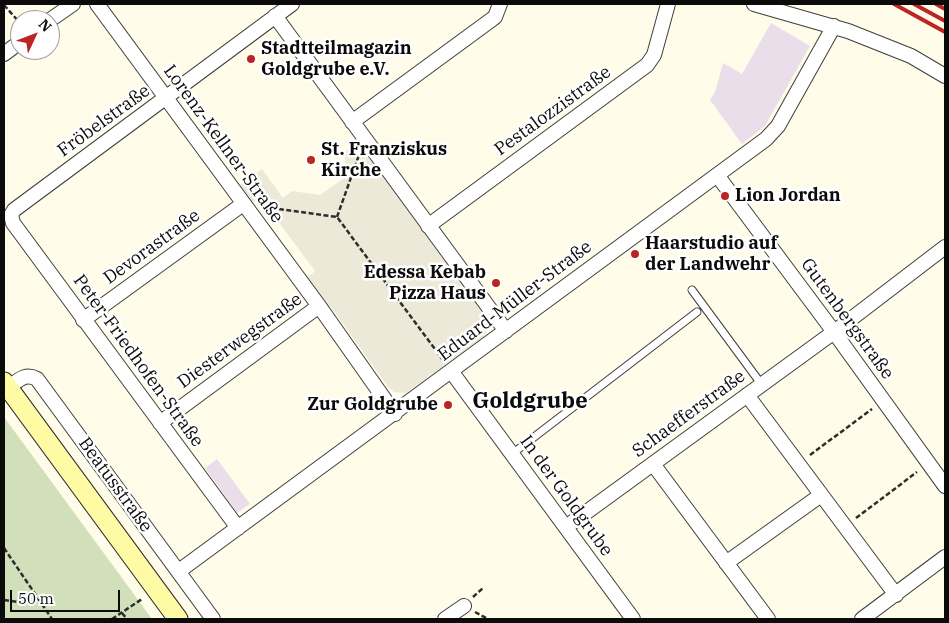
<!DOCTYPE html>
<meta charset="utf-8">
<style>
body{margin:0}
#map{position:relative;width:949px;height:623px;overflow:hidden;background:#fffce9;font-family:"IBM Plex Serif",serif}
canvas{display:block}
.frame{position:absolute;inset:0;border:5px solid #0b0b0b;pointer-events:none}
.north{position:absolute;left:10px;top:10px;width:50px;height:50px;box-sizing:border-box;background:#fff;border:1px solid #9d9d9d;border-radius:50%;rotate:47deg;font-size:14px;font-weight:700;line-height:20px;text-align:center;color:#0b0b0b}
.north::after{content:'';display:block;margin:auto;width:18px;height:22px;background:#bc2522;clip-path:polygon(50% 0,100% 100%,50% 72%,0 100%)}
.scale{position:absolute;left:10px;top:590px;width:110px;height:22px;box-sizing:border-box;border:2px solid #0b0b0b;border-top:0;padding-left:6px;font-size:15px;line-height:18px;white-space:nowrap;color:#0b0b0b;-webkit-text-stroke:4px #fff;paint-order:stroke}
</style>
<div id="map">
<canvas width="949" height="623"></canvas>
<div class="frame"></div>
<div class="north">N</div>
<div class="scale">50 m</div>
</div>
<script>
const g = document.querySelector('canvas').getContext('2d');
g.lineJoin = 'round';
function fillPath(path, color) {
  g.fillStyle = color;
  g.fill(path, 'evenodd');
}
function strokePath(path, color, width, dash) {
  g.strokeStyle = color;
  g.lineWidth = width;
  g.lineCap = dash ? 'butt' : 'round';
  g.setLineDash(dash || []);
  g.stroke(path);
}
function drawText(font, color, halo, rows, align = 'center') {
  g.font = font + ' "IBM Plex Serif",serif';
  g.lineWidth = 5;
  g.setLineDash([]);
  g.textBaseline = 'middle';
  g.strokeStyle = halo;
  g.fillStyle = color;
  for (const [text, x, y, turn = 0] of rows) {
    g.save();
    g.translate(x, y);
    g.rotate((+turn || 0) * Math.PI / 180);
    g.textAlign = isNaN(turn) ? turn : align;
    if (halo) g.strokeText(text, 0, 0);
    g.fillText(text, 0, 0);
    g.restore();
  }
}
const industrial = new Path2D(`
 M 771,23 L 810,46 L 765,126 L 742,144 L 710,100 L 715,92 L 723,63 L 742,74 Z
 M 217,459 L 250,504 L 237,513 L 205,468 Z`);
const cemetery = new Path2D(`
 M 4,417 L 133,593 L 152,619 L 4,619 Z`);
const plaza = new Path2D(`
 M 358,143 L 483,310 L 487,317 L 487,331 L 484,336 L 406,393 L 394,392 L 388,387 L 331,307 L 327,308 L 306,279 L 315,271 L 260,197 L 250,204 L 237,187 L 262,169 L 283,198 L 292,191 L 320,195 L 343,179 L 346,151 Z`);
const path = new Path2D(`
 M 4,5 L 20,23
 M 264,207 L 337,217 L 443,360
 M 337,217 L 359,155
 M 810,455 L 872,409
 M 856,518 L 917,472
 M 4,548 L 52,619
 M 473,597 L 483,588
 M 4,600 L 25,603 L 37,596
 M 475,612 L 488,619
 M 122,613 L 127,619
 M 112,619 L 142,599`);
const lane = new Path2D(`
 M 692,290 L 762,385
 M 512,454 L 697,312`);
const street = new Path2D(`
 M 97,4 L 319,306 L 395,414
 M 754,4 L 848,31 L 911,56 L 945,76
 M 275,16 L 506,331
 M 50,20 L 73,4
 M 4,54 L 20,42
 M 352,122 L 491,20 L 495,17 L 500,4
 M 717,175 L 834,332 L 945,486
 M 428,226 L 647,65 L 654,55 L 668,4
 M 83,320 L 243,204
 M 451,371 L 633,619
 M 8,388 C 18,381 25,372 37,379 L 213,619
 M 747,395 L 896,595
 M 160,423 L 319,306
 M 653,464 L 768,619
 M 566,527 L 834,332 L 945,247
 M 238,528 L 13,223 L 11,215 L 14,210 L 292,4
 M 726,563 L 821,495
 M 179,571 L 766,139 L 778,126 L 834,26
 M 445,619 L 464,606
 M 862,619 L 945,557`);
const secondary = new Path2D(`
 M 4,382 L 178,619`);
const rail = new Path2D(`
 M 894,4 L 945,32
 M 914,4 L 945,21
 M 936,4 L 945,9`);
const markers = [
 [251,59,5,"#bc2522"],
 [311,160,5,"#bc2522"],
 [725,196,5,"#bc2522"],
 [635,254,5,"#bc2522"],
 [496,283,5,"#bc2522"],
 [448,405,5,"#bc2522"]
];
const poiNames = [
 ["Stadtteilmagazin",261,49],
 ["Goldgrube e.V.",261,70],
 ["St. Franziskus",321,150],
 ["Kirche",321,171],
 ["Lion Jordan",735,196],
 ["Haarstudio auf",645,244],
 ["der Landwehr",645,265],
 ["Edessa Kebab",486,273,"right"],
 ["Pizza Haus",486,294,"right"],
 ["Zur Goldgrube",438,405,"right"]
];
const streetNames = [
 ["Pestalozzistraße",553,111,-36],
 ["Fröbelstraße",104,121,-36],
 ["Lorenz-Kellner-Straße",223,144,54],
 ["Devorastraße",152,247,-36],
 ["Eduard-Müller-Straße",515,301,-37],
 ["Gutenbergstraße",847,319,54],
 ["Diesterwegstraße",240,341,-36],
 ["Peter-Friedhofen-Straße",138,361,54],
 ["Schaefferstraße",689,414,-36],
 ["Beatusstraße",115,485,54],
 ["In der Goldgrube",566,496,54]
];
const districtNames = [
 ["Goldgrube",530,402]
];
fillPath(industrial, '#eadeea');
fillPath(cemetery, '#d1e0bb');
fillPath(plaza, '#ede9d9');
strokePath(lane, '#3e3e3e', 9);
strokePath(street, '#3e3e3e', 16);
strokePath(secondary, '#2d2d2d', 21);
strokePath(path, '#2d2d2d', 2.5, [5, 2.5]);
strokePath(lane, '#fff', 7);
strokePath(street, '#fff', 14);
strokePath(secondary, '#fffba4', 19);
strokePath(rail, '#bc2522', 4);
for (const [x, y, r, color] of markers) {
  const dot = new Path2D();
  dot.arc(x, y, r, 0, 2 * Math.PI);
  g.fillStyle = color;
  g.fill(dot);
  strokePath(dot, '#fff', 2);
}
drawText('bold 18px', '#0b0b0b', '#fff', poiNames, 'left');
drawText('18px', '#0b0b0b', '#fff', streetNames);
drawText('bold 22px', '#0b0b0b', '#fff', districtNames);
</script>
